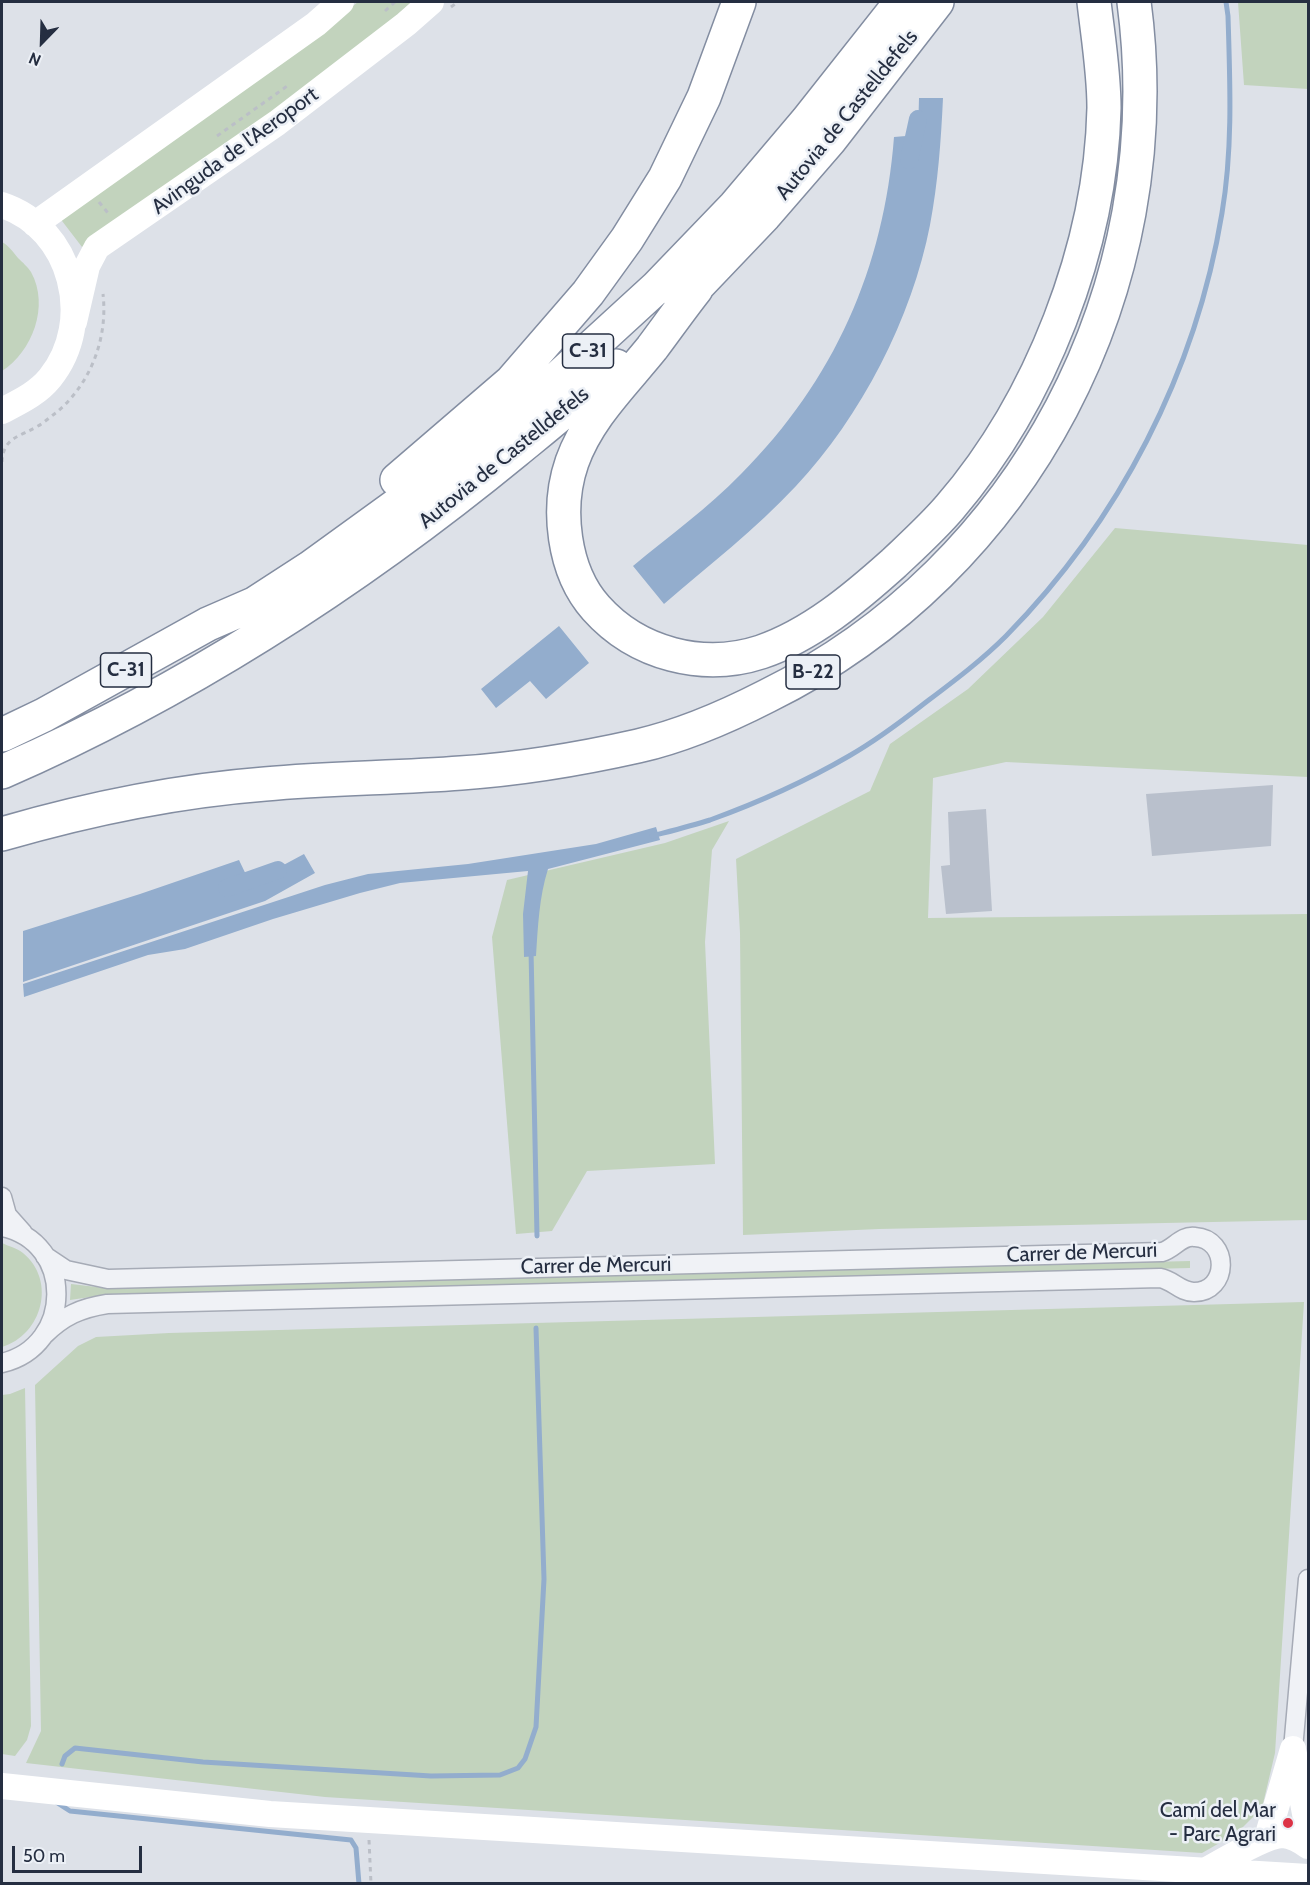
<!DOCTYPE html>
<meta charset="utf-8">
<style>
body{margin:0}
#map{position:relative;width:1310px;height:1885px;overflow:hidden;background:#dde1e8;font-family:Cabin,sans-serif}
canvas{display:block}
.frame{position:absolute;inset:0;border:3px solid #252e41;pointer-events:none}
.north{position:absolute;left:12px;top:12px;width:60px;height:60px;-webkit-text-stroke:4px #ecf0f6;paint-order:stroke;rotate:203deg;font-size:16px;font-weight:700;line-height:24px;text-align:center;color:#252e41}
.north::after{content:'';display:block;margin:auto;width:21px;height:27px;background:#252e41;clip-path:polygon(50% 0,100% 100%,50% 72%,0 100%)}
.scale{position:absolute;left:12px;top:1846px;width:130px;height:27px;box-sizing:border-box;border:3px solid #252e41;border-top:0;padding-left:8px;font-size:18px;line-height:21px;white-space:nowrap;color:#252e41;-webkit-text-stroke:4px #ecf0f6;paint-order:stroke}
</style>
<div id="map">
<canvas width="1310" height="1885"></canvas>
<div class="frame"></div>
<div class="north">N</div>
<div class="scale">50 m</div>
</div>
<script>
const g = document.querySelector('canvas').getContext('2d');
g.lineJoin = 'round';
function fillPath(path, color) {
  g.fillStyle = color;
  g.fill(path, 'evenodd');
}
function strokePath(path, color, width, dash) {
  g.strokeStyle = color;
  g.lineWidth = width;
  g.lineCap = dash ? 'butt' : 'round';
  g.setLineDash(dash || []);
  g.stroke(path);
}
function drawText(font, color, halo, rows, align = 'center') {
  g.font = font + ' Cabin,sans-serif';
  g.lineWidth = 5;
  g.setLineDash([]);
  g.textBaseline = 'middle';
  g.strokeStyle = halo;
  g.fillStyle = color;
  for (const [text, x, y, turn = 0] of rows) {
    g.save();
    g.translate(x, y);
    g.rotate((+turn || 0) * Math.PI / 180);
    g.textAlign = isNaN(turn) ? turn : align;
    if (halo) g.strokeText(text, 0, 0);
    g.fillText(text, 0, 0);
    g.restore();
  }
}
const green = new Path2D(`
 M 358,2 L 412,2 L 330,73 L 189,174 L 82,247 L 59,217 L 307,42 Z
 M 1238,2 L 1308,2 L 1308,89 L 1244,85 Z
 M 2,242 C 9,246 13,252 18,258 C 22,262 28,267 31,272 C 50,306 32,352 2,371 Z
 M 1115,528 L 1308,545 L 1308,777 L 1006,762 L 933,778 L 928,918 L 1308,914 L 1308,1220 L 879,1229 L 743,1235 L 740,933 L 736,859 L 870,791 L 890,744 L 968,689 L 1043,617 Z
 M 729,821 L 712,850 L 705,942 L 715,1164 L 587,1171 L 552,1231 L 516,1234 L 492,937 L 507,880 L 665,843 Z
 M 2,1243 C 8,1246 17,1248 23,1253 C 57,1281 42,1335 2,1347 Z
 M 1190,1261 L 1190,1268 L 104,1295 L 70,1300 L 71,1284 L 105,1288 Z
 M 1304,1302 L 1275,1753 L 1262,1808 L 1237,1833 L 1202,1853 L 325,1797 L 26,1763 L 41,1731 L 35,1385 L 78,1346 L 96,1337 L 169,1333 Z
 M 25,1388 L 31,1726 L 27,1740 L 15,1756 L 2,1754 L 2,1395 L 10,1394 Z`);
const water = new Path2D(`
 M 919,98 L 943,98 C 941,141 938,183 930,225 C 912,318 861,417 796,486 C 756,529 708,566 664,604 L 633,566 C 669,536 708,508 741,474 C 834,381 884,268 894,137 L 918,135 Z
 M 559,626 L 589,663 L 546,699 L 530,681 L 496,708 L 481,689 Z
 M 656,827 L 660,840 L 548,869 C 539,898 538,926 536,956 L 524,957 L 523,914 L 528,871 L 400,883 L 360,893 L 273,919 L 185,949 L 148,955 L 24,997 L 23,984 L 325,885 L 368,874 L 468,864 L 596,844 Z
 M 304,854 L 315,873 L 265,901 L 23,982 L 23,931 L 140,894 L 239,860 L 250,883 Z`);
const stream = new Path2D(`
 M 652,836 C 671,831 691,826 710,820 C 757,803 806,781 849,756 C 875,741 898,724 921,706 C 950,684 980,662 1006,636 C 1119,521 1196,372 1222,213 C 1233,148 1230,82 1228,16 L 1226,2
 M 531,950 L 537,1236
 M 62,1764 L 65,1756 L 75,1748 L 203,1762 L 431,1776 L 500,1775 L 518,1768 L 525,1759 L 536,1727 L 544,1579 L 536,1328
 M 56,1802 L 70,1811 L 351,1840 L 356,1848 L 359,1884`);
const canal = new Path2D(`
 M 909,160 L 918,119
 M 227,888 L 278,870`);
const building = new Path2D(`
 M 1273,785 L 1271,846 L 1152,856 L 1146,794 Z
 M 986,809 L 992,911 L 946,914 L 941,866 L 950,865 L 948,812 Z`);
const path = new Path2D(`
 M 451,7 L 458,2
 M 385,11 L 395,2
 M 217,136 L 290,84
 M 99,202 L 108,213
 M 2,462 C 3,437 20,437 38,426 C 45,422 51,416 57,412 C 91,383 108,338 103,294
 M 369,1840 L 371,1884`);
const street = new Path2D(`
 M 2,1197 L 7,1215 L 23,1233
 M 2,1227 C 75,1242 74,1346 2,1363
 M 44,1335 C 63,1316 81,1308 107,1304 L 1160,1278 C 1173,1280 1180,1292 1194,1292 C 1229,1292 1230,1239 1195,1237 C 1181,1235 1174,1249 1162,1252 L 108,1279 L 66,1270 L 45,1256
 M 1293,1749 L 1308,1579`);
const secondary = new Path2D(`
 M 2,205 C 72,228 96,321 50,378 C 37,394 19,402 2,411
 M 35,224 L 316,24 L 341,2
 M 74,322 L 87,266 L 97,247 L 277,123 L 406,24 L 431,2
 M 1294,1754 L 1308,1830
 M 2,1786 L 270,1814 L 1308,1877
 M 1267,1838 L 1293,1749
 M 1207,1870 C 1223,1861 1266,1835 1283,1835 C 1293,1836 1300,1840 1308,1846`);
const highway = new Path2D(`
 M 696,289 C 681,308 667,328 652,348 C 623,384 588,417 572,462 C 556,508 563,571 596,608 C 637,654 703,671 761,652 C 811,635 855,598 894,563 C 913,545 933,527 950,507 C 1041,401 1101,247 1104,108 C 1104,72 1098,37 1094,2
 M 681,303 L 765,215 L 830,140 L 937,2
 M 397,480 L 511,382 L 588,293 L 627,239 L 665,178 L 704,97 L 739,2
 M 2,735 L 44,715 L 208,624 L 254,604 L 311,567 L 467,454 L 538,396 L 657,287 L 735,206 L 807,121 L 901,2
 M 2,772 C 187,691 360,579 516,451 C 549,424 584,396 616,366
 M 2,834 C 88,809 175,791 265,784 C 330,778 396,778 461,773 C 520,769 580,759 638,746 C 682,736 726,717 767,696 C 1025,569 1172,287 1134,2`);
const markers = [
 [1288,1823,6,"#dc3346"]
];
const shields = [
 [588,351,51],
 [126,670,51],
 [813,672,54]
];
const shieldNames = [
 ["C-31",588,351],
 ["C-31",126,670],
 ["B-22",813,672]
];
const streetNames = [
 ["Autovia de Castelldefels",847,115,-51],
 ["Avinguda de l'Aeroport",235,151,-36],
 ["Autovia de Castelldefels",504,458,-39],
 ["Carrer de Mercuri",1082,1253,-2],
 ["Carrer de Mercuri",596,1266,-1]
];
const poiNames = [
 ["Camí del Mar",1276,1811],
 ["- Parc Agrari",1276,1835]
];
fillPath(green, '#c2d3bd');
fillPath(water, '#93adcd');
strokePath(stream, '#93adcd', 5);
strokePath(canal, '#93adcd', 18);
fillPath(building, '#b9c0cc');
strokePath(street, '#a6abb6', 21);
strokePath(highway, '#838da1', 36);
strokePath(path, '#bbbfc7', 3, [4.5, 4.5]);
strokePath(street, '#f0f2f6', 18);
strokePath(secondary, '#fff', 26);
strokePath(highway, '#fff', 33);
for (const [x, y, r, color] of markers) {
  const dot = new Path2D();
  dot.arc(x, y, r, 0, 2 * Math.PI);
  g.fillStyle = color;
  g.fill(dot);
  strokePath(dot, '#ecf0f6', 2);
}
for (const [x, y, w] of shields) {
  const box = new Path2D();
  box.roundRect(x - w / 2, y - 17, w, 34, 4.5);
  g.fillStyle = '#ecf0f6';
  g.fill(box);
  strokePath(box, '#252e41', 1.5);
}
drawText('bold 20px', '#252e41', null, shieldNames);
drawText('21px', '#252e41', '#ecf0f6', streetNames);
drawText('21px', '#252e41', '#ecf0f6', poiNames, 'right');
</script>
